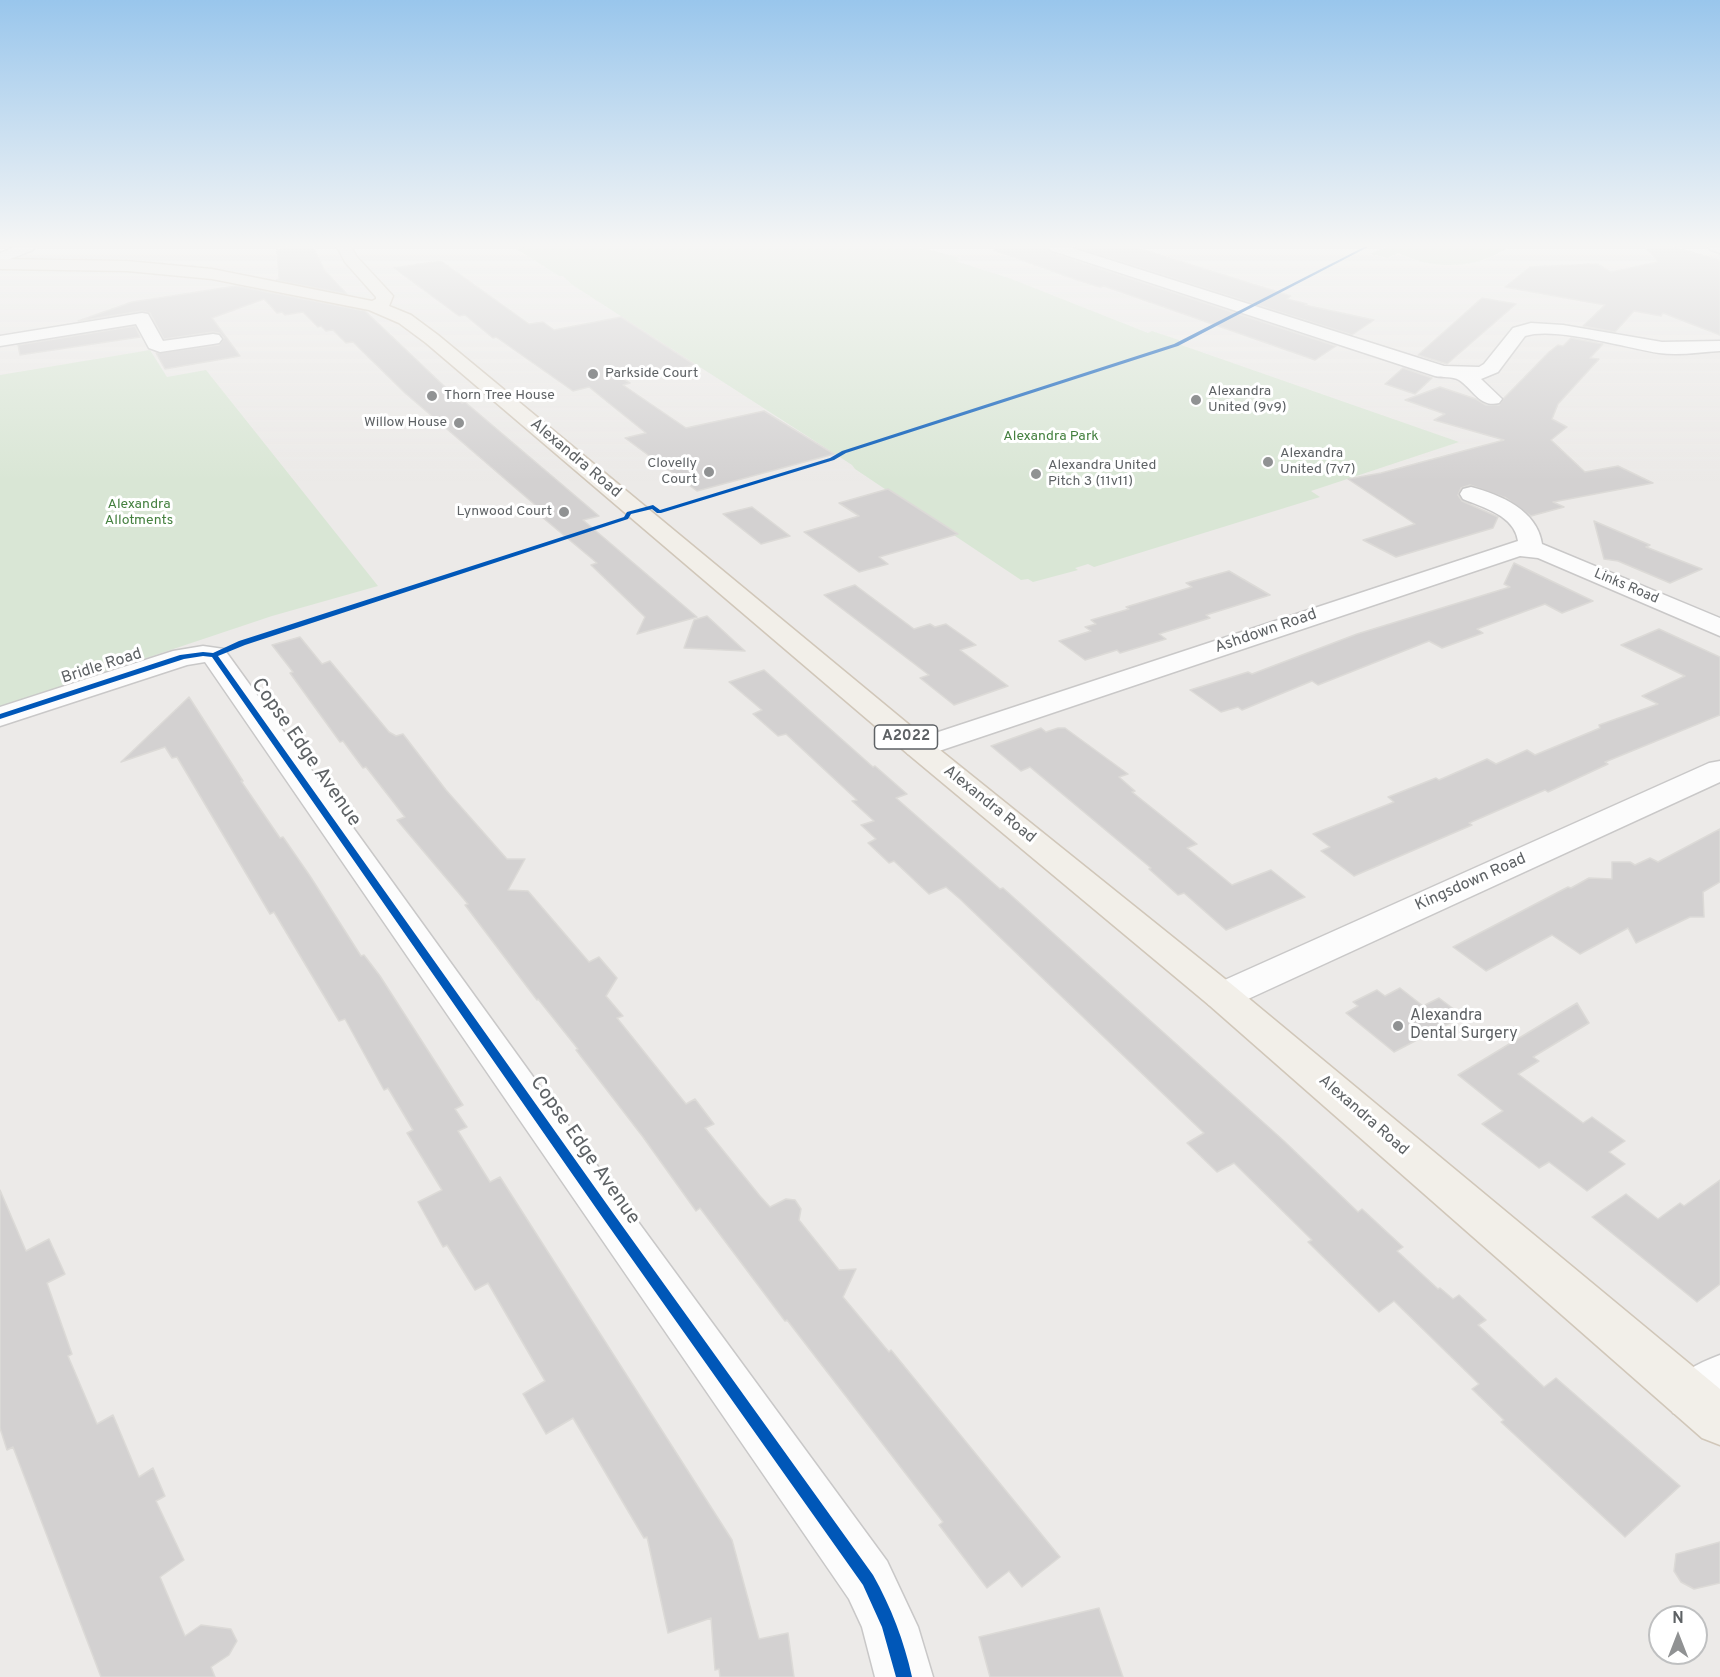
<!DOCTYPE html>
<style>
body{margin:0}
#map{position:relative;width:1720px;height:1677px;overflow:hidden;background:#eceae8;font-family:Overpass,sans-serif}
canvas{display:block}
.north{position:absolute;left:1648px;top:1605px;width:60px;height:60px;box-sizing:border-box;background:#fff;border:2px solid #bfc0c1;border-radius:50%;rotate:0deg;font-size:16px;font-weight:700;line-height:24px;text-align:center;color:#5e6265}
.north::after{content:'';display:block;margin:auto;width:21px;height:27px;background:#909293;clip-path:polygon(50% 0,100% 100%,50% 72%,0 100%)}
</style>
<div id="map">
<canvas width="1720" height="1677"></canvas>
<div class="north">N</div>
</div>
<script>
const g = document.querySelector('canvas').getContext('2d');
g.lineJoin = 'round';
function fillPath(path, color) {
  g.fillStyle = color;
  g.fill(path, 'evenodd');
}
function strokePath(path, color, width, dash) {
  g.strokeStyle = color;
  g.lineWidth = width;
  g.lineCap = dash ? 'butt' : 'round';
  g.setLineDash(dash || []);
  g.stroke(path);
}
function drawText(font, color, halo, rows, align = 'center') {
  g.font = font + ' Overpass,sans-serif';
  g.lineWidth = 6;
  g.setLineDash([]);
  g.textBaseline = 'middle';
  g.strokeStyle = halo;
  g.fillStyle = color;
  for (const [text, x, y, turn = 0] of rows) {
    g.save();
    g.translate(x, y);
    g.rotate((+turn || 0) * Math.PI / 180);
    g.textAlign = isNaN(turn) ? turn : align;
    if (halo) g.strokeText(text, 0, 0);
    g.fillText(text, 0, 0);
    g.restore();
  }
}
const green = new Path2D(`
 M 525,247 L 918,247 L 961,258 L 955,261 L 1009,278 L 1148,333 L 1152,331 L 1179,340 L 1179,344 L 1184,346 L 1459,442 L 1311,491 L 1320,497 L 1094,567 L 1088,564 L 1075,568 L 1078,570 L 1033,582 L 1028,579 L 1021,580 L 855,469 L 852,465 L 571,284 L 563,276 L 559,276 L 515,248 Z
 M 1386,247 L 1508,247 C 1477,270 1432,270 1398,253 L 1388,258 L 1370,254 Z
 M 150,350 L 167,377 L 206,370 L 378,586 L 272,616 L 0,707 L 0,375 Z`);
const building = new Path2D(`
 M 288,247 L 313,247 L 325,271 L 347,294 L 276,280 L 279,279 L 277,250 Z
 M 995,247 L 1045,247 L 1049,252 L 1336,346 L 1315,360 L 1104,286 L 1100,287 L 1080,281 L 994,250 Z
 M 1075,247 L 1134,247 L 1291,296 L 1287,299 L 1307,304 L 1305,305 L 1374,320 L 1352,335 Z
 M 1646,247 L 1672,247 L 1720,260 L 1720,335 L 1663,313 L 1661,316 L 1634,311 L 1615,332 L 1583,326 L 1605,305 L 1505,287 L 1530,267 L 1597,264 L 1611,272 L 1658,262 Z
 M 441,261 L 529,324 L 543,322 L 554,330 L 621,317 L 695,365 L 625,380 L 630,383 L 623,385 L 686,428 L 764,411 L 834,454 L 697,491 L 625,438 L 646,433 L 589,387 L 573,391 L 496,337 L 493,338 L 465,315 L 459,316 L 394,268 Z
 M 236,286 L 365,311 L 462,403 L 465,402 L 599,516 L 583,520 L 697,617 L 637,634 L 645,617 L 591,565 L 597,563 L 536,512 L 541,510 L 405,393 L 353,342 L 346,343 L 333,330 L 326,331 L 321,326 L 318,327 L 303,312 L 285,315 L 282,312 L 277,313 L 264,299 L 212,318 L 240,356 L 165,369 L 156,353 L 219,345 L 224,338 L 219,333 L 213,332 L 164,339 L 150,313 L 142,311 L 78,321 L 132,302 Z
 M 1482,298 L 1516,304 L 1447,364 L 1418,355 Z
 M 135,326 L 140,337 L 20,355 L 18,345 Z
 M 1571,338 L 1603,344 L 1590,358 L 1599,359 L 1558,404 L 1552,419 L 1567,427 L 1551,440 L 1585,472 L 1618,466 L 1653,483 L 1553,502 L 1564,507 L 1531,516 L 1506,498 L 1470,485 L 1461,488 L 1458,495 L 1462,501 L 1498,517 L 1493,528 L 1396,557 L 1363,540 L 1415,524 L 1348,479 L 1381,473 L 1504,440 L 1434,420 L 1445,414 L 1405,400 L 1440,387 L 1476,399 L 1486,405 L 1499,405 L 1504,398 L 1549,352 L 1558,345 L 1563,346 Z
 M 1403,368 L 1432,378 L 1415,394 L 1385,384 Z
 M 888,489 L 958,534 L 879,557 L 888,564 L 859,572 L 804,532 L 859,516 L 839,503 Z
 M 752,507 L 790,536 L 761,544 L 723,514 Z
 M 1594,521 L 1650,545 L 1646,547 L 1702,569 L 1670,583 L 1618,561 L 1604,559 Z
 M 1514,563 L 1593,601 L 1562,613 L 1545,604 L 1477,629 L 1483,633 L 1442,648 L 1429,641 L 1318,685 L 1312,681 L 1242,710 L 1238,707 L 1221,712 L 1190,690 L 1248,672 L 1252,674 L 1357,634 L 1510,587 L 1504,584 Z
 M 1229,571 L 1270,595 L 1206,615 L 1210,618 L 1159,634 L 1166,639 L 1120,653 L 1117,650 L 1085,660 L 1059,641 L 1091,631 L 1085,627 L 1096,624 L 1091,620 L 1129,609 L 1126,607 L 1192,587 L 1186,583 Z
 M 855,585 L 914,629 L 930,624 L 935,627 L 946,624 L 976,645 L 960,650 L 1008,686 L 954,705 L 920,678 L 929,675 L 824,595 Z
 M 707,616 L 745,651 L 684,648 L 694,620 Z
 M 1659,629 L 1720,657 L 1720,715 L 1605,762 L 1608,764 L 1548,792 L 1545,790 L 1469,823 L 1472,825 L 1354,876 L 1321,851 L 1330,847 L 1313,834 L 1394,802 L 1388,797 L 1436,778 L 1439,780 L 1487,759 L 1496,764 L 1527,750 L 1535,755 L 1600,728 L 1599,725 L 1658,704 L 1642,696 L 1685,676 L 1621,645 Z
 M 300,637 L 322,664 L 330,661 L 389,732 L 396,736 L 403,734 L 446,790 L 507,859 L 525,859 L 508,890 L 528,891 L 589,962 L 599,957 L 617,978 L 606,996 L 623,1016 L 617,1018 L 686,1104 L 695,1099 L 714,1124 L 705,1128 L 760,1196 L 770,1207 L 786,1199 L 795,1200 L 801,1209 L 799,1220 L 839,1270 L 856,1269 L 843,1297 L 889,1352 L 891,1350 L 1060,1557 L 1022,1587 L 1009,1571 L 987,1588 L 939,1525 L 943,1522 L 787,1320 L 785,1321 L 700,1208 L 696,1211 L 643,1137 L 576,1050 L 578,1049 L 538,999 L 537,1000 L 465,905 L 468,904 L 397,820 L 405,817 L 366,767 L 363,768 L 343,741 L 340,742 L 290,673 L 293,672 L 272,645 Z
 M 764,670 L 873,767 L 875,766 L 907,794 L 896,798 L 1000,889 L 1003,888 L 1284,1141 L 1358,1212 L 1362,1209 L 1403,1247 L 1397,1251 L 1438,1289 L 1440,1288 L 1453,1299 L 1459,1295 L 1486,1320 L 1478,1325 L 1544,1387 L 1556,1378 L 1680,1486 L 1625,1537 L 1501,1422 L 1504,1420 L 1472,1389 L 1479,1384 L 1394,1301 L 1379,1312 L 1308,1242 L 1312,1240 L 1234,1163 L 1217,1172 L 1187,1143 L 1204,1133 L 960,899 L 946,887 L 929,894 L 894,861 L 889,863 L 868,843 L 876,839 L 861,825 L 874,821 L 852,801 L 857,800 L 786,734 L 778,736 L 753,714 L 762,710 L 729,682 Z
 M 189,697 L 243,781 L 241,781 L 280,838 L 283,837 L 310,876 L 361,956 L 364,955 L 380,976 L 463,1105 L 455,1109 L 467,1127 L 458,1131 L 490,1182 L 500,1177 L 732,1540 L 759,1639 L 788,1633 L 794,1677 L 720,1677 L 719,1669 L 715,1670 L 711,1618 L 668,1633 L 647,1537 L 644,1538 L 573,1418 L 546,1434 L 523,1394 L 545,1381 L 488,1283 L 475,1290 L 447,1245 L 443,1247 L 418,1202 L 442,1190 L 407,1133 L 413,1130 L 388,1088 L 384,1090 L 345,1019 L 339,1021 L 274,912 L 270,914 L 177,757 L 172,758 L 165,747 L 121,762 Z
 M 1041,728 L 1046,732 L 1058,728 L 1065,728 L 1128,774 L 1119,777 L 1135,791 L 1132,792 L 1197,844 L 1187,848 L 1232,885 L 1271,870 L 1305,897 L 1226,930 L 1184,893 L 1178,895 L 1149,869 L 1151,868 L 1030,767 L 1021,771 L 991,746 Z
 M 1720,829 L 1720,882 L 1703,892 L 1704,917 L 1690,917 L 1636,943 L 1628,928 L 1580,954 L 1552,935 L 1486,971 L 1453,947 L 1568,887 L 1571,888 L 1589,878 L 1612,879 L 1612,862 L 1630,862 L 1635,865 L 1650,858 L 1658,862 Z
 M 1400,988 L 1423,1006 L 1439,998 L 1463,1016 L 1394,1052 L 1346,1013 L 1358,1006 L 1353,1002 L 1377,990 L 1385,996 Z
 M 1577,1003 L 1589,1023 L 1533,1057 L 1539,1061 L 1518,1074 L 1583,1123 L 1592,1117 L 1625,1141 L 1609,1152 L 1625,1164 L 1587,1191 L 1549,1162 L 1539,1168 L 1482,1124 L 1503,1111 L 1458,1075 Z
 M 1720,1180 L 1720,1284 L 1697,1302 L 1592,1217 L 1626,1194 L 1658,1219 L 1680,1203 L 1684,1206 Z
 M 0,1190 L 26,1251 L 49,1239 L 65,1274 L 47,1283 L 72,1354 L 68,1356 L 97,1424 L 113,1415 L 139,1477 L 153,1468 L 165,1496 L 156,1501 L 184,1560 L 160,1577 L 185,1636 L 201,1625 L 231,1629 L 237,1641 L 229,1655 L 211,1667 L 215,1677 L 101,1677 L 13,1447 L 7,1450 L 0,1428 Z
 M 1720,1542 L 1720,1583 L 1694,1589 L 1681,1582 L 1674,1571 L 1676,1554 Z
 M 1099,1608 L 1123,1677 L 990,1677 L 979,1637 Z`);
const minor = new Path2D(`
 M 15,247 L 36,247 L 33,250 L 0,263 L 0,253 Z
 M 1047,247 L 1069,247 L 1444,366 L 1479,367 L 1484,364 L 1513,328 L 1531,323 L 1563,325 L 1662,342 L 1720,341 L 1720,351 C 1700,352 1679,356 1659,353 C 1626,348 1555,326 1525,336 L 1498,372 L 1481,379 L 1502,399 L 1499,403 C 1480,408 1473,389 1459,380 C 1453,376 1442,378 1435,376 L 1050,250 Z
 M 1709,247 L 1720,247 L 1720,253 L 1711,250 Z
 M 142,313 L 148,314 L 163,341 L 213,334 L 219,335 L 222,339 L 219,343 L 213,344 L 160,352 L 149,348 L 136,324 L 0,346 L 0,336 Z
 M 1471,487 C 1501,495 1537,510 1542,544 L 1720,618 L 1720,636 L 1538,558 L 1520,556 L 930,754 L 919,757 L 908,754 L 904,748 L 908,742 L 1518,541 C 1514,515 1484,508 1463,499 L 1460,494 L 1463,489 Z
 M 203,646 L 224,649 L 625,1204 L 887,1561 L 918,1627 L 933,1677 L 875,1677 L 862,1627 L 849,1599 L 205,662 L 187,665 L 0,726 L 0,707 L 173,651 Z
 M 1720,761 L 1720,782 L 1235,1005 L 1222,1009 L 1209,1005 L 1203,996 L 1209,987 L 1709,763 Z
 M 1720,1355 L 1720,1405 L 1709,1413 L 1691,1420 L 1673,1413 L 1666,1397 C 1677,1373 1696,1364 1720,1355 Z`);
const major = new Path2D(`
 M 337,247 L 351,247 L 357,257 L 393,296 L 389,306 L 411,315 L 438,335 L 930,742 L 1235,987 L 1720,1389 L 1720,1445 L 1702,1438 L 1209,1005 L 908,754 L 426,343 L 399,323 L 369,310 L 212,279 L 127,271 L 0,269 L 0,259 L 127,261 L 212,269 L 372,301 L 376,299 L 376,297 L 345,262 Z`);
const cycleway = new Path2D(`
 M 1364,247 L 1368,247 L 1178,346 L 846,453 L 834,460 L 661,513 L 657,513 L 652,509 L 631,514 L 628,519 L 245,645 L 218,656 L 613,1213 L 873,1575 C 891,1607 904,1641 912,1677 L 896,1677 L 882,1627 L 863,1585 L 605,1221 L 212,657 L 203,656 L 184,659 L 0,719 L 0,714 L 180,655 L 203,652 L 213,653 L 239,641 L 624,517 L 627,512 L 653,505 L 660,510 L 830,458 L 842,451 L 1174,344 Z`);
const markers = [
 [593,374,6,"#909293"],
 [432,396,6,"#909293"],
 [1196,400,6,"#909293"],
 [459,423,6,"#909293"],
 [1268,462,6,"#909293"],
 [709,472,6,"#909293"],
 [1036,474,6,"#909293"],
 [564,512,6,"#909293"],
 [1398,1026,6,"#909293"]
];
const farPoinames = [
 ["Parkside Court",605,374],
 ["Alexandra",1208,392],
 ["United (9v9)",1208,408],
 ["Thorn Tree House",444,396],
 ["Willow House",447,423,"right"],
 ["Alexandra",1280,454],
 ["United (7v7)",1280,470],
 ["Clovelly",697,464,"right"],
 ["Court",697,480,"right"],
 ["Alexandra United",1048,466],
 ["Pitch 3 (11v11)",1048,482],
 ["Lynwood Court",552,512,"right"]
];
const farParknames = [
 ["Alexandra Park",1051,437],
 ["Alexandra",139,505],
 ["Allotments",139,521]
];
const farStreetnames = [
 ["Links Road",1626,587,23]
];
const shields = [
 [906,737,63]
];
const shieldNames = [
 ["A2022",906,737]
];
const streetNames = [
 ["Alexandra Road",575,459,40],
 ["Ashdown Road",1266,632,-19],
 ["Bridle Road",102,667,-18],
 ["Alexandra Road",989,805,39],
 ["Kingsdown Road",1471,883,-24],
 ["Alexandra Road",1363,1116,41]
];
const poiNames = [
 ["Alexandra",1410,1017],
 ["Dental Surgery",1410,1035]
];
const nearStreetnames = [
 ["Copse Edge Avenue",305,753,55],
 ["Copse Edge Avenue",584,1151,55]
];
fillPath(green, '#d9e6d5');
fillPath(building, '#d3d1d1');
strokePath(building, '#dcdad7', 1.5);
strokePath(minor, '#c9c8c8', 3);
strokePath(major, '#d1c7b9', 3);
fillPath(minor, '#fcfcfc');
fillPath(major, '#f2efe9');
fillPath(cycleway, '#0057b8');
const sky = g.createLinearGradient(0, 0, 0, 481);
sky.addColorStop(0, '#99c6ec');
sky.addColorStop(0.51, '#f6f6f5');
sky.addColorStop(1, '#f6f6f500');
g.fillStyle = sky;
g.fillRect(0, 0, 1720, 481);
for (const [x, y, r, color] of markers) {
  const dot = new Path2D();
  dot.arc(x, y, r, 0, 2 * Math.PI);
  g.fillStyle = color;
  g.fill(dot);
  strokePath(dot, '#fff', 2);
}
drawText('14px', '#5e6265', '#fff', farPoinames, 'left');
drawText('14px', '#458140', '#fff', farParknames);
drawText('14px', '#5e6265', '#fff', farStreetnames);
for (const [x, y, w] of shields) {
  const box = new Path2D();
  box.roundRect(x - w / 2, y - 12, w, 24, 4.5);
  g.fillStyle = '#fff';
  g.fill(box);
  strokePath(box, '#5e6265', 1.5);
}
drawText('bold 15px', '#5e6265', null, shieldNames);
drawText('16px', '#5e6265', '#fff', streetNames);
drawText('16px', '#5e6265', '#fff', poiNames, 'left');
drawText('20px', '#5e6265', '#fff', nearStreetnames);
</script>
